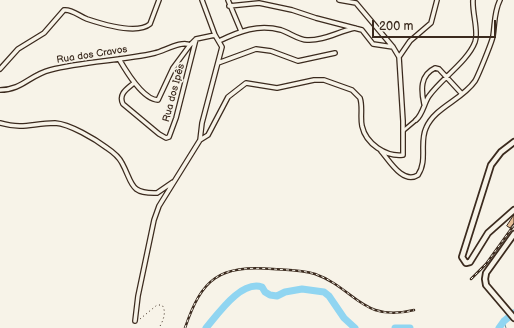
<!DOCTYPE html>
<meta charset="utf-8">
<style>
body{margin:0}
#map{position:relative;width:514px;height:328px;overflow:hidden;background:#f7f3e8;font-family:"Balsamiq Sans",sans-serif}
canvas{display:block}
.scale{position:absolute;left:372px;top:20px;width:124px;height:18px;box-sizing:border-box;border:2px solid #3b2a1e;border-top:0;padding-left:5px;font-size:12px;line-height:14px;white-space:nowrap;color:#3b2a1e;-webkit-text-stroke:3px #f7f3e8;paint-order:stroke}
</style>
<div id="map">
<canvas width="514" height="328"></canvas>
<div class="scale">200 m</div>
</div>
<script>
const g = document.querySelector('canvas').getContext('2d');
g.lineJoin = 'round';
function strokePath(path, color, width, dash) {
  g.strokeStyle = color;
  g.lineWidth = width;
  g.lineCap = dash ? 'butt' : 'round';
  g.setLineDash(dash || []);
  g.stroke(path);
}
function fillPath(path, color) {
  g.fillStyle = color;
  g.fill(path, 'evenodd');
}
function drawText(font, color, halo, rows, align = 'center') {
  g.font = font + ' "Balsamiq Sans",sans-serif';
  g.lineWidth = 3.5;
  g.setLineDash([]);
  g.textBaseline = 'middle';
  g.strokeStyle = halo;
  g.fillStyle = color;
  for (const [text, x, y, turn = 0] of rows) {
    g.save();
    g.translate(x, y);
    g.rotate((+turn || 0) * Math.PI / 180);
    g.textAlign = isNaN(turn) ? turn : align;
    if (halo) g.strokeText(text, 0, 0);
    g.fillText(text, 0, 0);
    g.restore();
  }
}
const stream = new Path2D(`
 M 504,321 L 506,328`);
const river = new Path2D(`
 M 206,328 C 218,314 241,280 262,287 L 265,292 L 270,295 L 277,296 L 285,292 L 302,289 L 324,292 L 329,296 L 344,318 L 355,328
 M 395,328 L 410,328
 M 499,328 L 504,321 L 514,313`);
const building = new Path2D(`
 M 514,215 L 514,223 L 510,228 L 507,226 Z`);
const path = new Path2D(`
 M 140,319 L 157,305 L 162,305 C 167,312 163,321 159,328`);
const pedestrian = new Path2D(`
 M 403,131 L 416,120`);
const minor = new Path2D(`
 M 228,0 L 241,31
 M 339,0 L 356,3 L 393,47 L 399,57
 M 229,6 L 259,3 L 292,10 L 316,18 L 362,30 L 373,44 L 393,47
 M 219,41 C 240,31 258,24 281,30 C 290,33 299,40 307,40 C 324,41 339,31 355,28
 M 119,59 C 126,71 143,100 158,100 L 173,68 L 190,45 L 196,39 L 215,35
 M 218,63 L 256,49 L 271,51 L 298,61 L 335,53
 M 0,69 L 18,49 L 44,33 L 64,10 C 72,9 79,16 87,19 C 102,24 137,35 150,24 L 159,0
 M 134,83 C 127,89 118,94 123,104 L 159,134 L 166,138 L 169,137 L 176,118 L 196,39
 M 0,90 C 22,90 30,75 50,70 C 84,61 121,61 155,53 C 164,51 182,40 190,45
 M 424,104 C 421,90 420,75 435,68 L 439,69 L 462,94
 M 416,120 C 423,114 424,103 429,96 C 441,79 468,61 475,42 C 479,32 472,13 473,0
 M 0,123 C 25,130 32,123 55,123 C 70,124 95,139 107,148 C 113,152 119,157 122,163 C 133,183 129,194 157,193 L 173,182
 M 200,140 L 202,123 L 222,47 L 215,35 L 202,0
 M 381,151 C 389,160 403,185 418,175 C 428,160 419,143 426,128 C 435,107 462,100 475,81 C 478,76 492,42 493,36 C 495,23 494,12 500,0
 M 135,321 L 138,296 L 154,220 L 159,206 L 200,140 L 208,135 L 228,97 L 246,83 L 277,88 L 314,80 L 324,80 L 352,90 L 360,98 C 363,107 360,117 362,126 C 366,144 386,157 403,155 L 403,121 L 399,57 L 410,41 L 431,23 L 437,0`);
const tertiary = new Path2D(`
 M 514,142 L 501,152 L 491,165 L 462,257 L 466,263 L 470,262 L 488,233 L 514,210
 M 514,234 L 486,273 L 485,279 L 486,285 L 514,318`);
const rail = new Path2D(`
 M 471,279 L 486,264 L 514,225
 M 185,328 C 202,278 219,265 273,269 C 286,270 302,270 315,274 C 355,288 362,323 414,310`);
const streetNames = [
 ["Rua dos Cravos",92,55,-9],
 ["Rua dos Ipês",174,93,-75]
];
strokePath(stream, '#6e919d', 1);
strokePath(river, '#90d5f1', 7);
fillPath(building, '#e5bd96');
strokePath(building, '#3b2a1e', 1);
strokePath(pedestrian, '#3b2a1e', 5.5);
strokePath(minor, '#3b2a1e', 6);
strokePath(tertiary, '#3b2a1e', 8);
strokePath(path, '#3b2a1e', 1, [1, 3]);
strokePath(pedestrian, '#f7f3e8', 2.5);
strokePath(minor, '#f7f3e8', 3.5);
strokePath(tertiary, '#f7f3e8', 4.5);
strokePath(rail, '#3b2a1e', 2.5);
strokePath(rail, '#f7f3e8', 1, [3]);
drawText('10px', '#3b2a1e', '#f7f3e8', streetNames);
</script>
